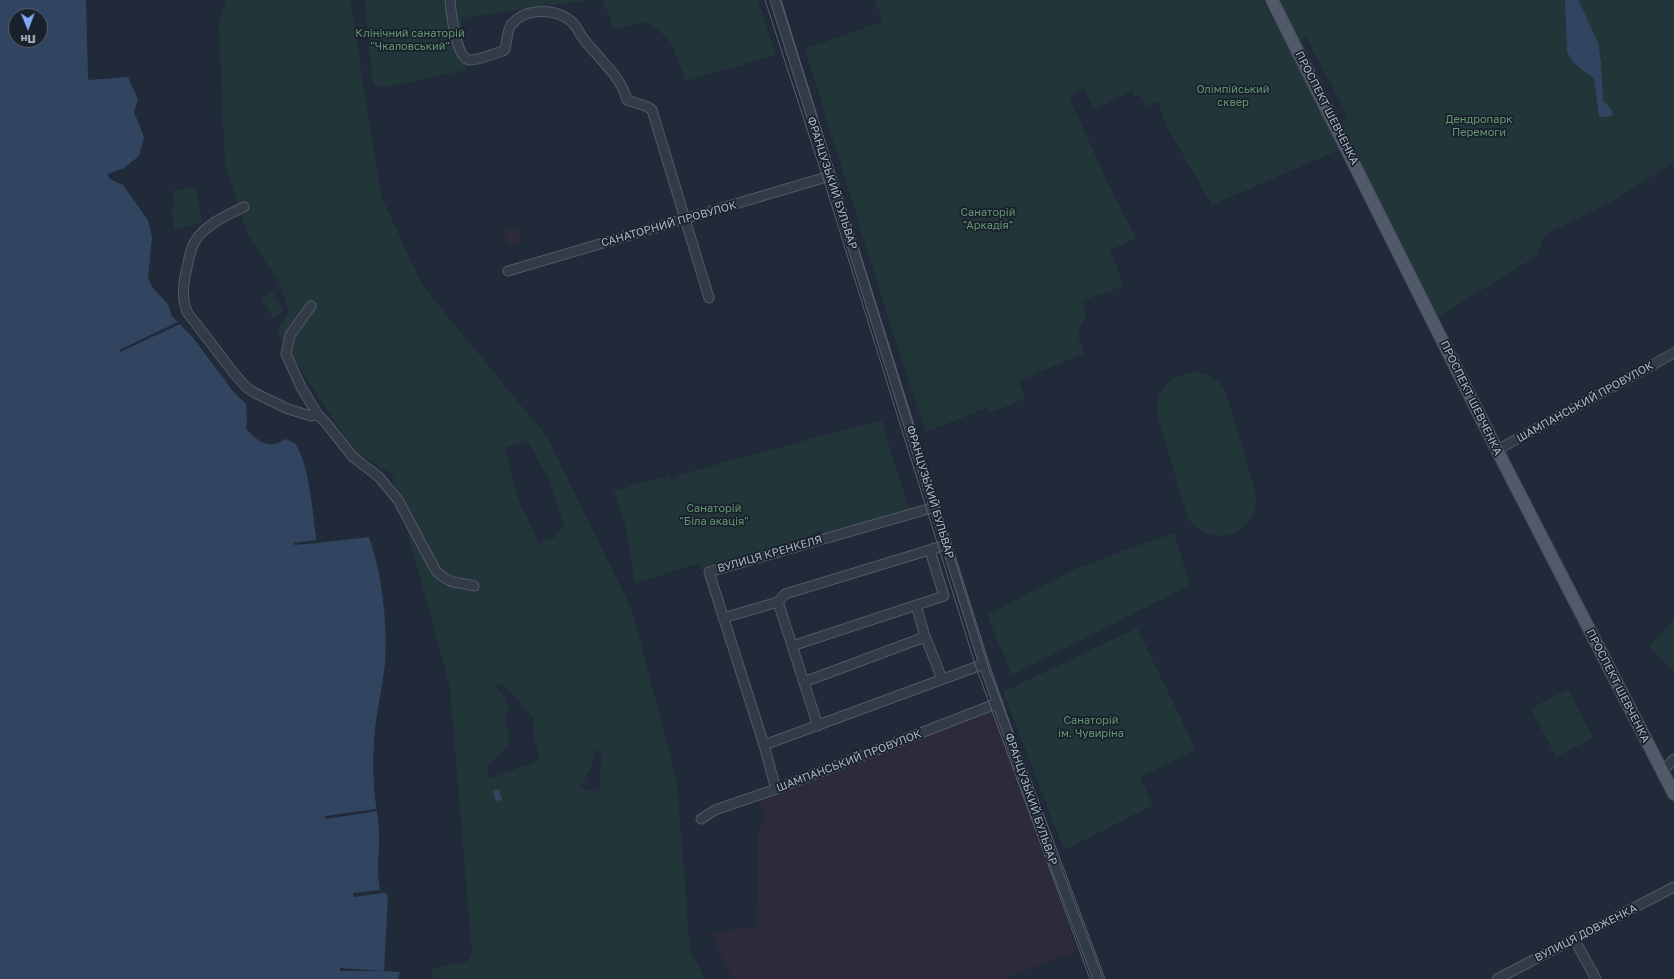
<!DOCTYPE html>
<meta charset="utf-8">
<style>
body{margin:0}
#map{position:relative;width:1674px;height:979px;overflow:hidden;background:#202a38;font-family:"Golos Text",sans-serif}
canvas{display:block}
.north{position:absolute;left:8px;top:8px;width:40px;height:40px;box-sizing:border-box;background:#19212c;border:1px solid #545d69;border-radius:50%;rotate:179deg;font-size:11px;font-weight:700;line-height:16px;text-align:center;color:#adb6c5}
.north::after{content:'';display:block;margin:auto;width:14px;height:18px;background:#7eacf9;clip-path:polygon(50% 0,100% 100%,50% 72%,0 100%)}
</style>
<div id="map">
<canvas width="1674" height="979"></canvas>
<div class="north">Пн</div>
</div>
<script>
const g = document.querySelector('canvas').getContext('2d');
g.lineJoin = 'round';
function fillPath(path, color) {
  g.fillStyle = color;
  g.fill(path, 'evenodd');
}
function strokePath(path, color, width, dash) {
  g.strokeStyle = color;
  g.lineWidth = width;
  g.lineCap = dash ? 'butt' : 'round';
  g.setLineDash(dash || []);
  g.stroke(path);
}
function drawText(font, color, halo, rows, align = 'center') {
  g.font = font + ' "Golos Text",sans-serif';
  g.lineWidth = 3.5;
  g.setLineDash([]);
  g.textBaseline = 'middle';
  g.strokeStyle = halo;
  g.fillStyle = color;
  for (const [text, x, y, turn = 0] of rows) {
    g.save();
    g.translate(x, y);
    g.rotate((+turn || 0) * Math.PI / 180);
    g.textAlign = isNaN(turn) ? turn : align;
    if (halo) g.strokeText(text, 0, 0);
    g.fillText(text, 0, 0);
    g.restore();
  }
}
const medical = new Path2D(`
 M 517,227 L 522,242 L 509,246 L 504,231 Z
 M 996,707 L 1077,951 L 1002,979 L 733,979 L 711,933 L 757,926 L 758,829 L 762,825 L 763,813 L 758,797 Z`);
const green = new Path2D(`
 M 226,0 L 350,0 L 381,196 L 422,285 L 547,437 L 632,610 L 677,782 L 690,950 L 705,979 L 434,979 L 431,969 L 469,961 L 472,954 L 450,687 L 392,474 L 355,452 L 276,331 L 289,311 L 278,281 L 248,235 L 225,165 L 219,28 L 221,13 ZM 527,440 L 549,480 L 565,526 L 563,529 L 554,532 L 556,537 L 539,543 L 518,499 L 505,448 ZM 498,682 L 511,691 L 523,708 L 535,718 L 532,725 L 539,758 L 535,762 L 489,779 L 487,767 L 508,746 L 508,728 L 504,717 L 510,709 L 505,703 L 505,698 L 496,687 ZM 595,749 L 602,751 L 599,791 L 592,791 L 581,787 L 591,767 Z
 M 365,0 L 588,0 L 461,18 L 466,70 L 386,87 L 373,86 Z
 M 603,0 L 758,0 L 776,55 L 686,81 L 670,41 L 649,22 L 614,29 Z
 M 875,0 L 1262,0 L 1346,147 L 1212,205 L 1166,125 L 1158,101 L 1147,107 L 1140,94 L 1135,97 L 1132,91 L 1095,109 L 1084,89 L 1069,97 L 1107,181 L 1136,238 L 1110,250 L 1124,286 L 1081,301 L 1086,315 L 1077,334 L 1085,353 L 1018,381 L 1026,398 L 990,413 L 987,408 L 926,432 L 892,330 L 805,49 L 883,21 Z
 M 1279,0 L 1674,0 L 1674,162 L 1615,200 L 1544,235 L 1537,256 L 1434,319 L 1337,124 L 1348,117 L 1306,37 L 1298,41 Z
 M 195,186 L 202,222 L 174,229 L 172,207 L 175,206 L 172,191 Z
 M 272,291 L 284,311 L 273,318 L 261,298 Z
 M 1194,372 C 1208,374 1217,379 1225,390 L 1256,494 C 1258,534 1213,551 1188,519 L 1157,414 C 1155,390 1170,375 1194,372 Z
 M 881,420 L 909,509 L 823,536 L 821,530 L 815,532 L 815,534 L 701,570 L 699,563 L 635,584 L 627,531 L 614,492 L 630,486 L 670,476 L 671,480 L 678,478 L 678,475 Z
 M 1174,533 L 1190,585 L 1012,675 L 987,615 L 1073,570 L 1123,551 Z
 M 1674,620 L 1674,671 L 1649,646 Z
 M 1137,628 L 1196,750 L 1140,777 L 1153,805 L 1064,850 L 1003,692 Z
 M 1568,689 L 1593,738 L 1556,757 L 1531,708 Z`);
const water = new Path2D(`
 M 0,0 L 86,0 L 88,80 L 128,77 L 138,99 L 134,112 L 144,137 L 139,156 L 124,168 L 108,174 L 108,176 L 110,179 L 123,185 L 148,220 L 152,238 L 148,277 L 152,287 L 168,304 L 172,316 L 194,339 L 232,390 L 246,404 L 247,419 L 246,428 C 251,436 263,446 274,444 C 277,444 282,440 286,439 C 289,441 294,442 296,445 C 310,467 313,517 317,543 L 369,537 C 382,573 388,625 385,663 C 383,686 377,707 375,729 C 373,748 373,769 374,787 C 375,802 378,815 379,829 C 380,849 376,870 380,890 L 388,895 L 384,971 L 400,972 L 398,979 L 0,979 ZM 16,16 L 40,16 L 40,40 L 16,40 Z
 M 1565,0 L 1578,0 L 1598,42 L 1601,63 L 1603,100 L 1613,111 L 1612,116 L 1603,117 L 1599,116 L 1594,79 L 1574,63 L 1567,52 Z
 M 499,789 L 502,800 L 496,801 L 493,791 Z`);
const pier = new Path2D(`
 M 178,322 L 180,324 L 120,352 L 119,350 Z
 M 317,540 L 317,543 L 294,545 L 294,543 Z
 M 376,809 L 378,811 L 325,819 L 325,816 Z
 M 380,890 L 383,893 L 354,897 L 353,893 Z
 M 340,968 L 384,971 L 391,971 L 340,971 Z`);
const minor = new Path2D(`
 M 450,0 C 451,12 456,58 469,60 C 478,61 494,53 503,51 L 505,49 C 507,41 507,32 511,25 C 525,7 557,8 573,23 C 577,27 579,33 583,38 C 586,42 589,46 593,50 C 607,67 621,78 627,100 L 648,107 L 652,110 L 709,298
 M 775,0 L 984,664 L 1038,820 L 1098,979
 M 244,207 C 227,215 204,225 194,243 C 189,253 188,265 185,276 C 183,289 182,299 187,312 L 233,372 L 246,387 L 255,393 L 288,409 L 311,416 L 318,415
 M 508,271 L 830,176
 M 311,306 L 290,335 L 286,354 L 301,387 L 318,415 L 326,423 L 353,457 L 379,477 L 398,500 L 436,571 C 453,586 455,581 474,586
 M 1497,450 L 1674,353
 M 778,602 L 818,726
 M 723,618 L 778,602 L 785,594 L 946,545
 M 924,636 L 926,638 L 942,679
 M 792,646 L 944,596 L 931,554 L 934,548
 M 804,682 L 922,638 L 924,633 L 916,605
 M 764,745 L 984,664
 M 1663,771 L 1674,759
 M 776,789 L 764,745 L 709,572 L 935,507
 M 701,819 L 715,810 L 776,789 L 998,703
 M 1574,939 L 1596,979
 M 1497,979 L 1674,887`);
const major = new Path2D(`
 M 1272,0 L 1497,450 L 1674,794`);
const tram = new Path2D(`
 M 765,0 L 825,184 L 976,667 L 1090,979
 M 781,0 L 989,669 L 1105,979`);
const parkNames = [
 ["Клінічний санаторій",410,34],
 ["\"Чкаловський\"",410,47],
 ["Олімпійський",1233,90],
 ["сквер",1233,103],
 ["Дендропарк",1479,120],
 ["Перемоги",1479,133],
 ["Санаторій",988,213],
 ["\"Аркадія\"",988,226],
 ["Санаторій",714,509],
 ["\"Біла акація\"",714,522],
 ["Санаторій",1091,721],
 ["ім. Чувиріна",1091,734]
];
const streetNames = [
 ["ПРОСПЕКТ ШЕВЧЕНКА",1327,108,63],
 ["ФРАНЦУЗЬКИЙ БУЛЬВАР",832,183,72],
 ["САНАТОРНИЙ ПРОВУЛОК",669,224,-16],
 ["ПРОСПЕКТ ШЕВЧЕНКА",1471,398,64],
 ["ШАМПАНСЬКИЙ ПРОВУЛОК",1585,402,-29],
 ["ФРАНЦУЗЬКИЙ БУЛЬВАР",930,492,73],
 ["ВУЛИЦЯ КРЕНКЕЛЯ",770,554,-16],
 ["ПРОСПЕКТ ШЕВЧЕНКА",1618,686,63],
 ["ШАМПАНСЬКИЙ ПРОВУЛОК",849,761,-21],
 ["ФРАНЦУЗЬКИЙ БУЛЬВАР",1031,799,71],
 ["ВУЛИЦЯ ДОВЖЕНКА",1586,933,-27]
];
fillPath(medical, '#2d2b39');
fillPath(green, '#223639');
fillPath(water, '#324560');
fillPath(pier, '#202a38');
strokePath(minor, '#515966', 11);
strokePath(major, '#3d4552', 14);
strokePath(minor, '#333b48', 9);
strokePath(major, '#515a68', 12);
strokePath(tram, '#555f6f', 1);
drawText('11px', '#659671', '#19212c', parkNames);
drawText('11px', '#adb6c5', '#19212c', streetNames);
</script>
